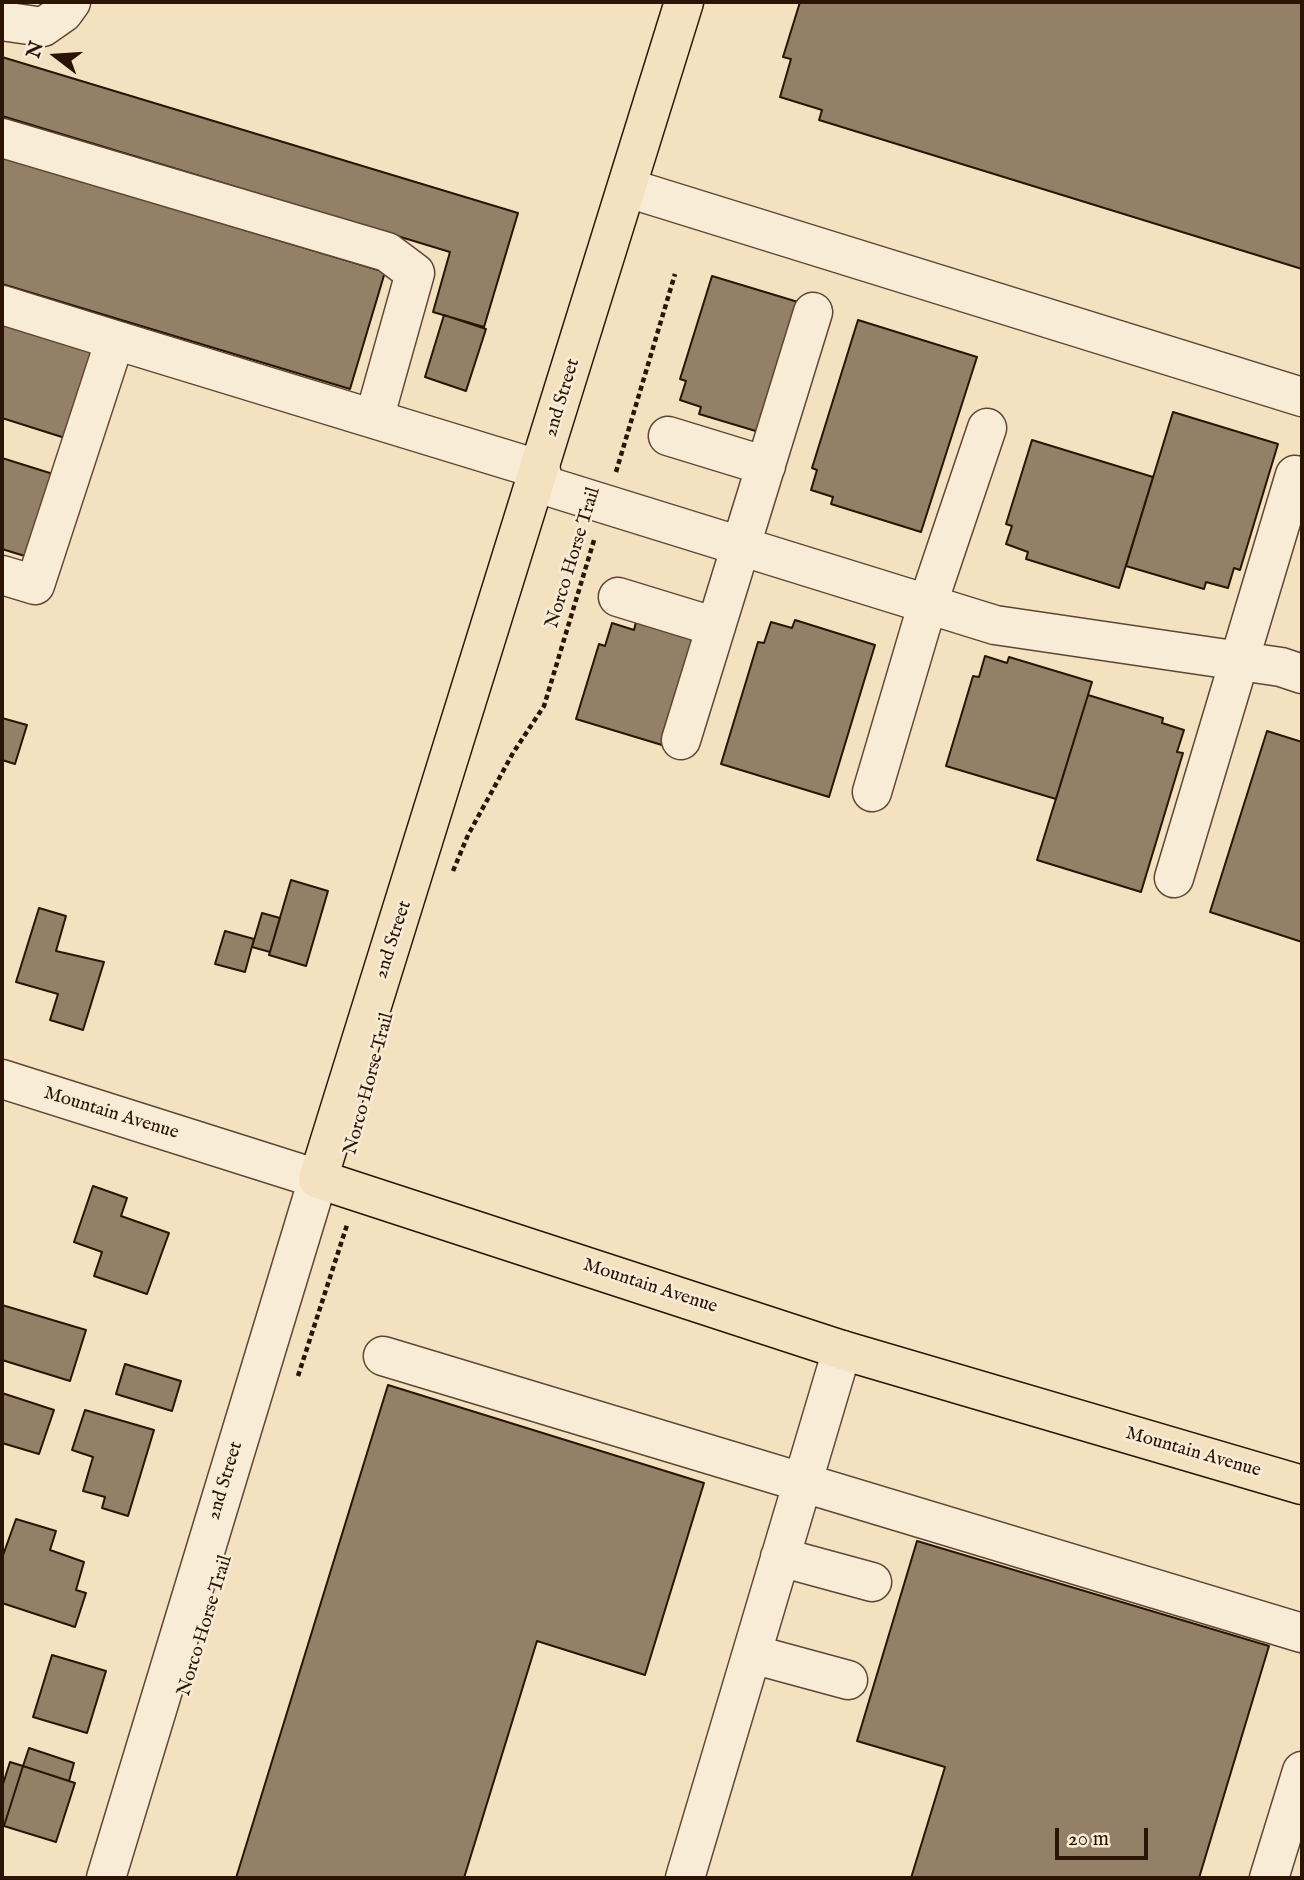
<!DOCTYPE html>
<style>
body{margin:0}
#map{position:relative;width:1304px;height:1880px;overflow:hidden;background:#f4e1c0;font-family:"IM FELL English",serif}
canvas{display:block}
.frame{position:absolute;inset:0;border:4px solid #2b1406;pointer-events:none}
.north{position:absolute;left:21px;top:21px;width:70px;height:70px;-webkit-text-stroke:5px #f8ecd6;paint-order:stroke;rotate:287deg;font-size:19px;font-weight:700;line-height:28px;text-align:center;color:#2b1406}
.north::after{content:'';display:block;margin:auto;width:24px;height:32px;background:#2b1406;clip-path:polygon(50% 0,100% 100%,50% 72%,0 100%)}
.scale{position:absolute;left:1055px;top:1828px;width:93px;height:32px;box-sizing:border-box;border:4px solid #2b1406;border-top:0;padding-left:9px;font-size:21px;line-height:24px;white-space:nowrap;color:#2b1406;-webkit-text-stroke:5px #f8ecd6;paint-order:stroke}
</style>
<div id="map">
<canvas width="1304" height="1880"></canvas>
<div class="frame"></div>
<div class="north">N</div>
<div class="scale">20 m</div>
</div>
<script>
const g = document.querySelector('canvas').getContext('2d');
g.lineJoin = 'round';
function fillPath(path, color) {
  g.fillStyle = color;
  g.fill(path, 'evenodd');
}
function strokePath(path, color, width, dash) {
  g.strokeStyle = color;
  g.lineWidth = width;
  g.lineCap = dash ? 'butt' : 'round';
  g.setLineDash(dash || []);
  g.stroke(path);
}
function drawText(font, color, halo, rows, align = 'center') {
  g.font = font + ' "IM FELL English",serif';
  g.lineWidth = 5;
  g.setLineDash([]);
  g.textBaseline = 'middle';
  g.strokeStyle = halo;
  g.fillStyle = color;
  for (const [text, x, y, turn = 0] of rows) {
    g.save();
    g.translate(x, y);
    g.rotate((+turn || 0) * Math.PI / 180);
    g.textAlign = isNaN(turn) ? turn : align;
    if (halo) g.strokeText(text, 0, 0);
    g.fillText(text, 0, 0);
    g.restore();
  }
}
const building = new Path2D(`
 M 800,2 L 1302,2 L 1302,269 L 819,120 L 822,110 L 780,97 L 791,59 L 783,57 Z
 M 2,57 L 518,213 L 484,327 L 433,312 L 450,252 L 2,116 Z
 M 2,157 L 385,272 L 350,389 L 2,284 Z
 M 712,276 L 798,302 L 759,432 L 699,414 L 701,407 L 680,400 L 686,381 L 680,379 Z
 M 444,315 L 486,329 L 466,391 L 425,377 Z
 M 858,320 L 977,357 L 921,532 L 831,504 L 833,497 L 811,490 L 817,470 L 812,468 Z
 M 2,323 L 92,351 L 65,438 L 2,418 Z
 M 1173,412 L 1278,444 L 1240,570 L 1234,568 L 1228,588 L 1206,582 L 1204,589 L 1126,566 Z
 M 1032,440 L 1153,477 L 1119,588 L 1026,559 L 1028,552 L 1006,544 L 1012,526 L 1006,524 Z
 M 2,458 L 53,474 L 28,557 L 2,549 Z
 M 795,620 L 875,645 L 829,797 L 721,764 L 758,642 L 764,643 L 771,622 L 792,628 Z
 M 636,622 L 694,640 L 662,745 L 576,719 L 599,644 L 605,646 L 612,623 L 634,630 Z
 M 985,656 L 1007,663 L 1009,657 L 1092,682 L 1056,799 L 946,766 L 973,676 L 979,677 Z
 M 1088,695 L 1163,718 L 1162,723 L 1184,730 L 1177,752 L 1183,753 L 1141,892 L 1037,860 Z
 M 2,718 L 27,725 L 15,764 L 2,760 Z
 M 1267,731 L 1302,742 L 1302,942 L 1210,912 Z
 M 291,880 L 328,891 L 306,966 L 269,955 Z
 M 39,908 L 66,916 L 56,951 L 104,962 L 83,1030 L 50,1020 L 58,994 L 16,982 Z
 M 262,913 L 280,918 L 270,952 L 252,947 Z
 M 225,931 L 254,939 L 245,972 L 215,964 Z
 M 93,1186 L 127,1198 L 121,1216 L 169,1233 L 147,1294 L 94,1276 L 102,1252 L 74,1242 Z
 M 2,1305 L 86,1330 L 70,1381 L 2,1360 Z
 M 125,1364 L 181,1381 L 172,1411 L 116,1394 Z
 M 388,1385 L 704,1483 L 645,1675 L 537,1641 L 464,1878 L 236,1878 Z
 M 2,1393 L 54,1410 L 39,1454 L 2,1443 Z
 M 85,1410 L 154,1430 L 128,1516 L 102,1508 L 105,1497 L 83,1491 L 93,1457 L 72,1450 Z
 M 16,1519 L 56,1531 L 50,1550 L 84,1562 L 76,1590 L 86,1593 L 75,1627 L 2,1603 L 2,1558 Z
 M 917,1541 L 1269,1646 L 1199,1878 L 911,1878 L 945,1767 L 857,1741 Z
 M 52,1655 L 106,1671 L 87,1733 L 33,1717 Z
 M 29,1748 L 74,1763 L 69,1781 L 23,1766 Z
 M 10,1762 L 23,1766 L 4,1826 L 2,1825 L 2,1787 Z
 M 23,1766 L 75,1783 L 56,1842 L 4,1826 Z`);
const path = new Path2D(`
 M 616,472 L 675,274
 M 453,871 L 468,835 L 513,753 L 544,706 L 595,537
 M 298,1376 L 347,1225`);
const minor = new Path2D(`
 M 2,21 L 43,27 L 63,13 L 71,2
 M 2,138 L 387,252 L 415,273 L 374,419
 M 628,188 L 1302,397
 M 2,305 L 115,340 L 35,585 L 2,575
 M 115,340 L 541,470
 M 668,436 L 766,466
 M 537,483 L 995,625 L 1281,667 L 1302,674
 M 618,597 L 716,627
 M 681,740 L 813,312
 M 872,792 L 927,606 L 987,428
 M 1174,878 L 1295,475
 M 2,1079 L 318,1179 L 106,1878
 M 383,1356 L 1302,1633
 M 780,1557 L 872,1582
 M 752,1654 L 848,1680
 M 685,1878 L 842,1350
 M 1269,1878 L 1302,1771`);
const major = new Path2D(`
 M 684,2 L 318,1179 L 842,1350 L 1302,1485`);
const streetNames = [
 ["2nd Street",563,398,-73],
 ["Norco Horse Trail",574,558,-73],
 ["2nd Street",394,940,-72],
 ["Norco Horse Trail",370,1084,-75],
 ["Mountain Avenue",111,1114,17],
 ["Mountain Avenue",650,1287,18],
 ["Mountain Avenue",1193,1453,16],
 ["2nd Street",226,1481,-73],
 ["Norco Horse Trail",206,1626,-73]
];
fillPath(building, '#947f67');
strokePath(building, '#2b1406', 2);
strokePath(minor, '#5d4734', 41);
strokePath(major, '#2b1406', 41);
strokePath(path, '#2b1406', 4.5, [5, 3.5]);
strokePath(minor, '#f8ecd6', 38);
strokePath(major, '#f4e1c0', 38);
drawText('19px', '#2b1406', '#f8ecd6', streetNames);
</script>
